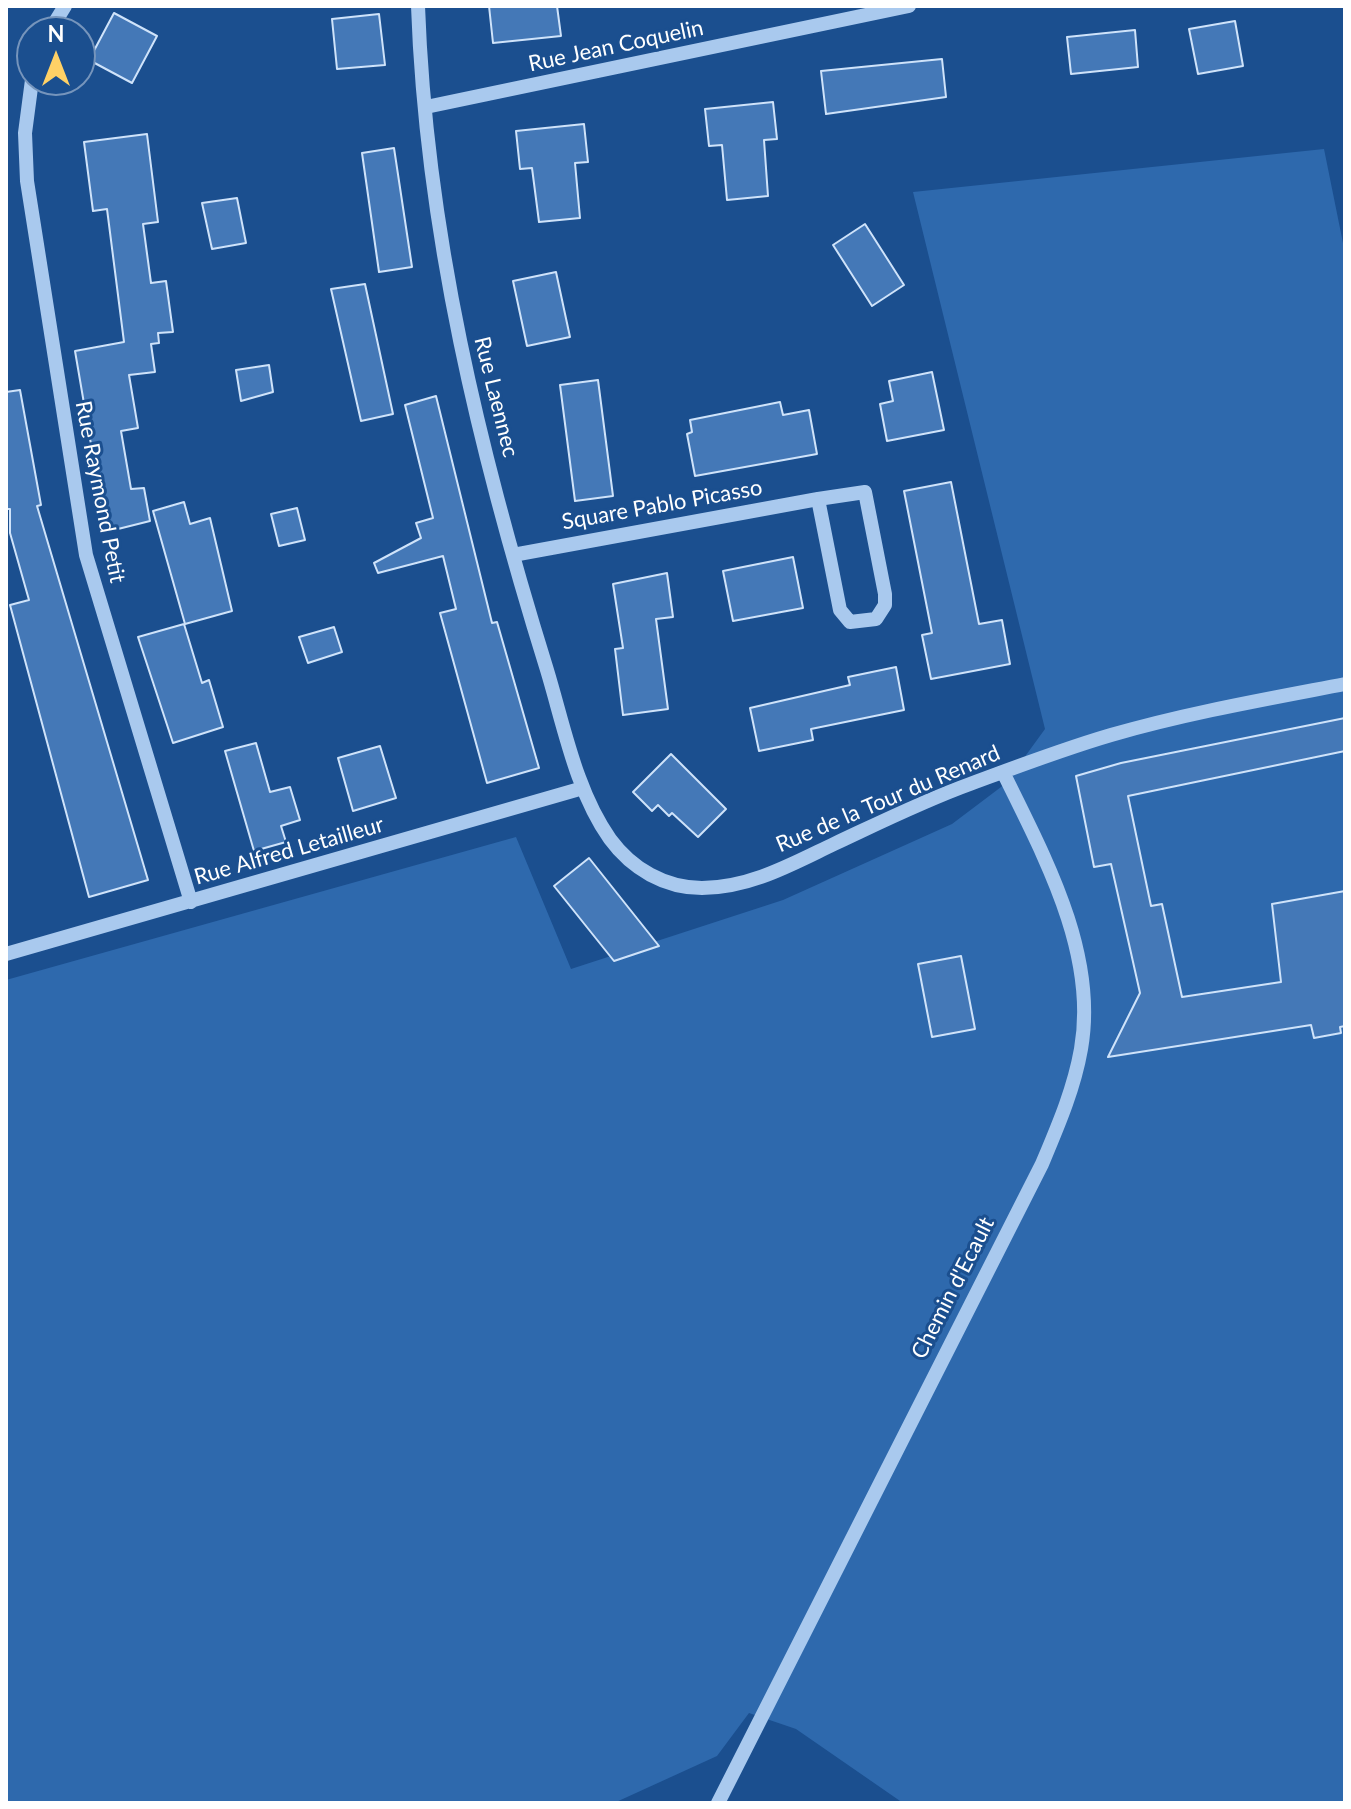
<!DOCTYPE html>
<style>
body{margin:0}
#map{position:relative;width:1351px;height:1809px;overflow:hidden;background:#1b4f8f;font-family:Lato,sans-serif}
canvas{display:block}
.frame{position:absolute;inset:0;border:8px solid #fff;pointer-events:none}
.north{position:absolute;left:16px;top:16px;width:80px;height:80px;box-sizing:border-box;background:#1b4f8f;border:2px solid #7695bc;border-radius:50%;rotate:0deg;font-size:22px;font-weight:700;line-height:32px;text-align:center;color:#fff}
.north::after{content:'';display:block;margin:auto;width:28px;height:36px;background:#ffd166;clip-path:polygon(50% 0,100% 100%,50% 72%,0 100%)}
</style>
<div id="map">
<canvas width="1351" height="1809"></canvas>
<div class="frame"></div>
<div class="north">N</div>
</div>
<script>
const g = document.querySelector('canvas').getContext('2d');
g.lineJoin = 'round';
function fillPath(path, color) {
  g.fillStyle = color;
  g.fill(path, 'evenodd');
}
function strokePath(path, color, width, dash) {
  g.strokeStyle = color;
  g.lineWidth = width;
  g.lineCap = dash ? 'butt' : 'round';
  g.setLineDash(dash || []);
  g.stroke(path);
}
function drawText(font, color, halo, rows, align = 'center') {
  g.font = font + ' Lato,sans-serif';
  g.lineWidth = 6;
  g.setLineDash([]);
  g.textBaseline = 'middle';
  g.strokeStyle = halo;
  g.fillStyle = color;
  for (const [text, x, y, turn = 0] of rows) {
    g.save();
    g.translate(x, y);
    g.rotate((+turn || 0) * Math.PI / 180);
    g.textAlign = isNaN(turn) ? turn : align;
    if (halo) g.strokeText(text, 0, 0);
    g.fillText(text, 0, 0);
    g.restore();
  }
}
const green = new Path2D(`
 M 1324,149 L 1345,253 L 1345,1803 L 903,1803 L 796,1729 L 749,1713 L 717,1756 L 614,1803 L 6,1803 L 6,980 L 516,837 L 571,969 L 783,900 L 952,824 L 1005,784 L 1045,729 L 913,192 Z`);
const building = new Path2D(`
 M 489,6 L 557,6 L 561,36 L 493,43 Z
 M 114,13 L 157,36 L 132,83 L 89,60 Z
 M 379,14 L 385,65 L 337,69 L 332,19 Z
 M 1235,21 L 1243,66 L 1198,74 L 1189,29 Z
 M 1135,30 L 1138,67 L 1071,74 L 1067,37 Z
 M 942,59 L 946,97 L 826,114 L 821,71 Z
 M 773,102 L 777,139 L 764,140 L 768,196 L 727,200 L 722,145 L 709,146 L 705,109 Z
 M 584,124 L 588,162 L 575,163 L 580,218 L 539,222 L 532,168 L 520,169 L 516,131 Z
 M 147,134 L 158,222 L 143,224 L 151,283 L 166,281 L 173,332 L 158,333 L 159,343 L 151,344 L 155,372 L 129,375 L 138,428 L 121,431 L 131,489 L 144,488 L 150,521 L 106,532 L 75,351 L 124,342 L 107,209 L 93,211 L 84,142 Z
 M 394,148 L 412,267 L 379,272 L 362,153 Z
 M 237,198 L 246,243 L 212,249 L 202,203 Z
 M 865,224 L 904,285 L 872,306 L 833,245 Z
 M 556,272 L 570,337 L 527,346 L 513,281 Z
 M 365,284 L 393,414 L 361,421 L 331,289 Z
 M 269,365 L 273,392 L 241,401 L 236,370 Z
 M 932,372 L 944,430 L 887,441 L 880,404 L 893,401 L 889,381 Z
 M 598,380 L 613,496 L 575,501 L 560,385 Z
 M 20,390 L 41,505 L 37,506 L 148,880 L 89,897 L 10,605 L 29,600 L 10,533 L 10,509 L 6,509 L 6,392 Z
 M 436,396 L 492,623 L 497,622 L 539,768 L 487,783 L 440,613 L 456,609 L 443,556 L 378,573 L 374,563 L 421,538 L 416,523 L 433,518 L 405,405 Z
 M 780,402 L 783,415 L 809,410 L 817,454 L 695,476 L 687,434 L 692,432 L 690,420 Z
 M 951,482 L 979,624 L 1002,620 L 1010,664 L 931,679 L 922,635 L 932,633 L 904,491 Z
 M 184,502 L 190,524 L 210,518 L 232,611 L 185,624 L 153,511 Z
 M 297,508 L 305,540 L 279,546 L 271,514 Z
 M 793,557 L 803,608 L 733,621 L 723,571 Z
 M 667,573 L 673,617 L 656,619 L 668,709 L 623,715 L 615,649 L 623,648 L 613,584 Z
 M 184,624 L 202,683 L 209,680 L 223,727 L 173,743 L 138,637 Z
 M 334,627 L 342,652 L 308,663 L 299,637 Z
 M 896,667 L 904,710 L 811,729 L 813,740 L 759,751 L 750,708 L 850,685 L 848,677 Z
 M 1345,718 L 1345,751 L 1128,796 L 1151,906 L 1162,904 L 1182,997 L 1281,982 L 1272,904 L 1345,891 L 1345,1026 L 1340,1027 L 1341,1033 L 1314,1038 L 1311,1025 L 1108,1057 L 1140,993 L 1111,864 L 1094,867 L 1076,776 L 1121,763 Z
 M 256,743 L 270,792 L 290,787 L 300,820 L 281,826 L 286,842 L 254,851 L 225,751 Z
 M 380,746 L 396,798 L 353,811 L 338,758 Z
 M 671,754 L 726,809 L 698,837 L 672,813 L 669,816 L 658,805 L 652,811 L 633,792 Z
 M 589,858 L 659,946 L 614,961 L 554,886 Z
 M 961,956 L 975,1029 L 932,1037 L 918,964 Z`);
const minor = new Path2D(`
 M 418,6 C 426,232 480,455 547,670 C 564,726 576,791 610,839 C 632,869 665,888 702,888 C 750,888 792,864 834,844 C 879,823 923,801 970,784 C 1016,767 1063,749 1111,735 C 1187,713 1267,699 1345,684
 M 49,32 L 65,6
 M 32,80 L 25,133 L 27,181 L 86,555 L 191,902
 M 426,107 L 909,6
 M 513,555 L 818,499 L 865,492 L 885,594 L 885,605 L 876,619 L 850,622 L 840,610 L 818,499
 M 6,954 L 583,788
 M 718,1803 L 1042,1164 C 1058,1126 1074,1089 1081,1049 C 1098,953 1044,856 1003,772`);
const streetNames = [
 ["Rue Jean Coquelin",616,46,-12],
 ["Rue Laennec",496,397,76],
 ["Rue Raymond Petit",100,492,79],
 ["Square Pablo Picasso",662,505,-10],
 ["Rue de la Tour du Renard",888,799,-23],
 ["Rue Alfred Letailleur",289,851,-16],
 ["Chemin d'Ecault",953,1288,-63]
];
fillPath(green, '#2e69ad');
fillPath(building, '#4478b7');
strokePath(building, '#cfe3fa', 2);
strokePath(minor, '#a9c9ee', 14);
drawText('22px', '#fff', '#1b4f8f', streetNames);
</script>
